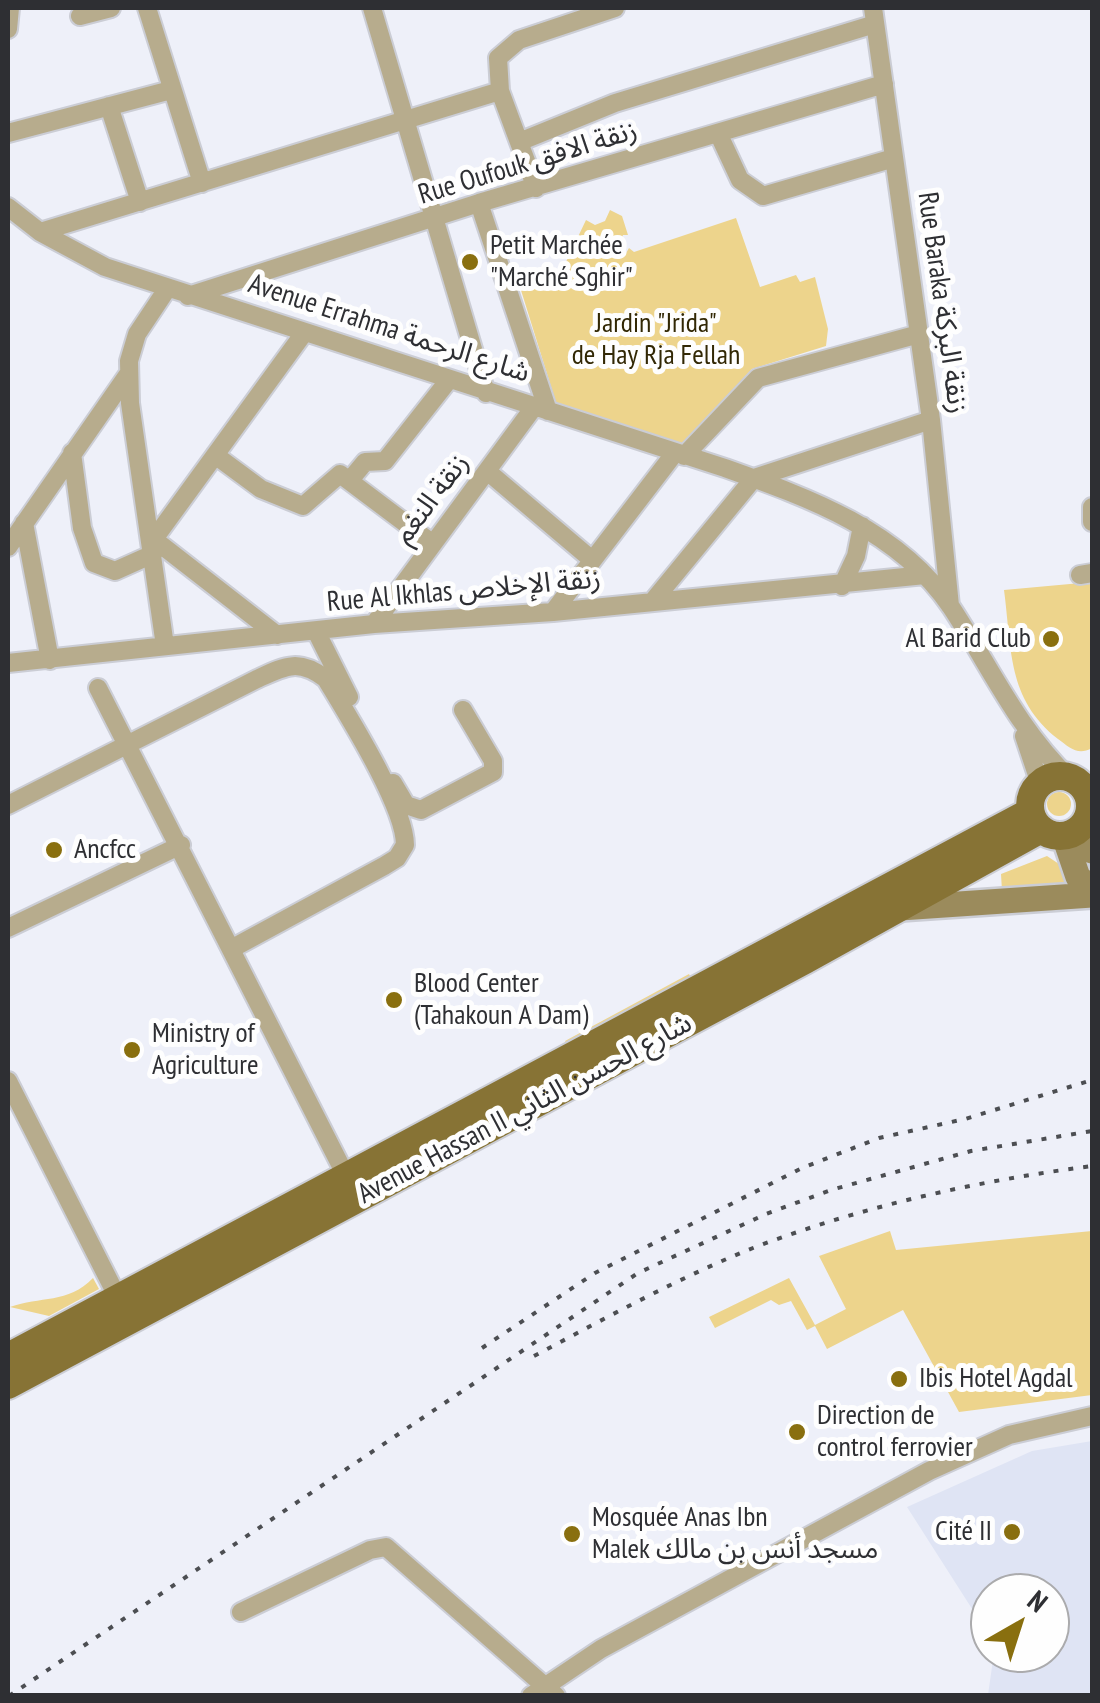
<!DOCTYPE html>
<meta charset="utf-8">
<style>
body{margin:0}
#map{position:relative;width:1100px;height:1703px;overflow:hidden;background:#eef0f9;font-family:"PT Sans Narrow",sans-serif}
canvas{display:block}
.frame{position:absolute;inset:0;border:10px solid #2e2f33;pointer-events:none}
.north{position:absolute;left:970px;top:1573px;width:100px;height:100px;box-sizing:border-box;background:#fefefe;border:2px solid #ababad;border-radius:50%;rotate:39deg;font-size:28px;font-weight:700;line-height:40px;text-align:center;color:#2e2f33}
.north::after{content:'';display:block;margin:auto;width:35px;height:45px;background:#896f0f;clip-path:polygon(50% 0,100% 100%,50% 72%,0 100%)}
</style>
<div id="map">
<canvas width="1100" height="1703"></canvas>
<div class="frame"></div>
<div class="north">N</div>
</div>
<script>
const g = document.querySelector('canvas').getContext('2d');
g.lineJoin = 'round';
function fillPath(path, color) {
  g.fillStyle = color;
  g.fill(path, 'evenodd');
}
function strokePath(path, color, width, dash) {
  g.strokeStyle = color;
  g.lineWidth = width;
  g.lineCap = dash ? 'butt' : 'round';
  g.setLineDash(dash || []);
  g.stroke(path);
}
function drawText(font, color, halo, rows, align = 'center') {
  g.font = font + ' "PT Sans Narrow","Noto Sans Arabic",sans-serif';
  g.lineWidth = 10;
  g.setLineDash([]);
  g.textBaseline = 'middle';
  g.strokeStyle = halo;
  g.fillStyle = color;
  for (const [text, x, y, turn = 0] of rows) {
    g.save();
    g.translate(x, y);
    g.rotate((+turn || 0) * Math.PI / 180);
    g.textAlign = isNaN(turn) ? turn : align;
    if (halo) g.strokeText(text, 0, 0);
    g.fillText(text, 0, 0);
    g.restore();
  }
}
const built = new Path2D(`
 M 1092,1441 L 1092,1695 L 988,1695 L 994,1653 L 1050,1653 L 1050,1593 L 990,1593 L 990,1637 L 907,1507 L 1032,1451 Z`);
const green = new Path2D(`
 M 610,210 L 622,216 L 628,235 L 623,235 L 617,250 L 625,255 L 629,248 L 634,252 L 736,218 L 760,287 L 796,275 L 800,282 L 815,277 L 828,329 L 826,346 L 752,369 L 682,444 L 557,406 L 520,287 L 530,291 L 538,273 L 556,283 L 586,220 L 595,225 L 605,221 Z
 M 1092,582 L 1092,748 C 1078,756 1070,748 1058,739 C 1007,699 1012,650 1004,590 Z
 M1047 804a12 12 0 1 1 24 0a12 12 0 1 1-24 0Z
 M 1047,856 L 1059,864 L 1068,883 L 1002,891 L 1001,874 Z
 M 689,974 L 692,980 L 568,1047 L 565,1041 Z
 M 890,1231 L 896,1250 L 1092,1231 L 1092,1395 L 959,1412 L 903,1310 L 827,1349 L 815,1326 L 807,1330 L 791,1301 L 779,1305 L 771,1300 L 715,1328 L 709,1317 L 789,1278 L 815,1325 L 846,1309 L 819,1256 Z
 M 93,1278 L 99,1289 L 49,1316 L 10,1307 C 40,1296 68,1304 93,1278 Z`);
const street = new Path2D(`
 M 147,8 L 202,183
 M 372,8 L 486,393
 M 873,8 L 931,420 L 950,606
 M 80,16 L 111,8
 M 8,29 L 10,8
 M 109,106 L 140,202
 M 8,133 L 171,90
 M 719,135 L 740,180 L 763,196 L 894,158
 M 519,142 L 615,103 L 875,24
 M 536,188 L 500,91 L 498,58 L 519,40 L 615,8
 M 479,203 L 548,411
 M 8,207 L 40,232 L 105,267 L 725,468 C 809,498 899,530 951,607 C 990,666 1017,728 1069,778
 M 40,232 L 500,91
 M 188,296 L 479,203 L 884,84
 M 72,453 L 82,528 L 94,563 L 115,571 L 153,554
 M 215,455 L 261,489 L 303,506 L 340,474 L 433,544
 M 684,456 L 758,378 L 919,334
 M 487,471 L 591,559
 M 350,480 L 365,462 L 385,461 L 448,381
 M 1092,507 L 1092,522
 M 24,523 L 50,660
 M 151,537 L 277,635
 M 154,539 L 304,333
 M 8,547 L 129,373
 M 1080,575 L 1092,573
 M 842,586 L 856,556 L 862,526
 M 653,601 L 754,478 L 931,420
 M 553,612 L 674,454
 M 374,624 L 534,407
 M 316,631 L 349,697
 M 165,646 L 130,403 L 129,361 L 137,334 L 167,289
 M 8,663 L 374,624 L 553,612 L 925,575
 M 98,688 L 346,1176
 M 1024,736 L 1040,784
 M 393,783 L 406,805 L 421,810 L 493,772 L 493,761 L 463,710
 M 8,805 L 257,679 C 285,666 299,658 326,679 C 347,714 405,806 405,845 L 397,858 L 384,866 L 231,949
 M 8,928 L 181,845
 M 8,1081 L 118,1298
 M 241,1612 L 370,1550 L 386,1547 L 556,1696
 M 531,1696 L 601,1649 L 929,1471 L 1009,1435 L 1092,1416`);
const secondary = new Path2D(`
 M 1082,826 L 1092,851
 M 1064,836 L 1078,877 L 1092,889
 M 900,908 L 1092,895`);
const primary = new Path2D(`
 M1030 806a30 30 0 1 1 60 0a30 30 0 1 1-60 0Z
 M 8,1357 L 1030,812
 M 8,1385 L 805,960 L 1041,829`);
const rail = new Path2D(`
 M 482,1348 L 595,1273 L 802,1168 L 879,1138 L 965,1119 L 1092,1080
 M 534,1356 C 606,1318 678,1278 753,1248 C 863,1206 976,1181 1092,1166
 M 9,1696 L 638,1273 L 766,1214 L 831,1190 L 971,1151 L 1092,1131`);
const markers = [
 [470,262,10,"#896f0f"],
 [1051,639,10,"#896f0f"],
 [54,850,10,"#896f0f"],
 [394,1000,10,"#896f0f"],
 [132,1050,10,"#896f0f"],
 [899,1379,10,"#896f0f"],
 [797,1432,10,"#896f0f"],
 [1012,1532,10,"#896f0f"],
 [572,1534,10,"#896f0f"]
];
const streetNames = [
 ["Rue Oufouk زنقة الافق",528,163,-17],
 ["Rue Baraka زنقة البركة",942,303,82],
 ["Avenue Errahma شارع الرحمة",389,329,18],
 ["زنقة النغم",432,499,-53],
 ["Rue Al Ikhlas زنقة الإخلاص",464,591,-5],
 ["Avenue Hassan II شارع الحسن الثاني",525,1109,-28]
];
const poiNames = [
 ["Petit Marchée",490,246],
 ["\"Marché Sghir\"",490,278],
 ["Al Barid Club",1031,639,"right"],
 ["Ancfcc",74,850],
 ["Blood Center",414,984],
 ["(Tahakoun A Dam)",414,1016],
 ["Ministry of",152,1034],
 ["Agriculture",152,1066],
 ["Ibis Hotel Agdal",919,1379],
 ["Direction de",817,1416],
 ["control ferrovier",817,1448],
 ["Mosquée Anas Ibn",592,1518],
 ["Malek مسجد أنس بن مالك",592,1550],
 ["Cité II",992,1532,"right"]
];
const parkNames = [
 ["Jardin \"Jrida\"",656,324],
 ["de Hay Rja Fellah",656,356]
];
fillPath(built, '#dfe4f4');
fillPath(green, '#edd48c');
strokePath(street, '#cbcdd5', 22);
strokePath(secondary, '#cbcdd5', 30);
strokePath(primary, '#cbcdd5', 32);
strokePath(street, '#b7ac8d', 18);
strokePath(secondary, '#9b8b5c', 25);
strokePath(primary, '#877335', 28);
strokePath(rail, '#4c4e52', 4, [5, 10]);
for (const [x, y, r, color] of markers) {
  const dot = new Path2D();
  dot.arc(x, y, r, 0, 2 * Math.PI);
  g.fillStyle = color;
  g.fill(dot);
  strokePath(dot, '#fefefe', 4);
}
drawText('28px', '#2e2f33', '#fefefe', streetNames);
drawText('28px', '#2e2f33', '#fefefe', poiNames, 'left');
drawText('28px', '#322805', '#fefefe', parkNames);
</script>
